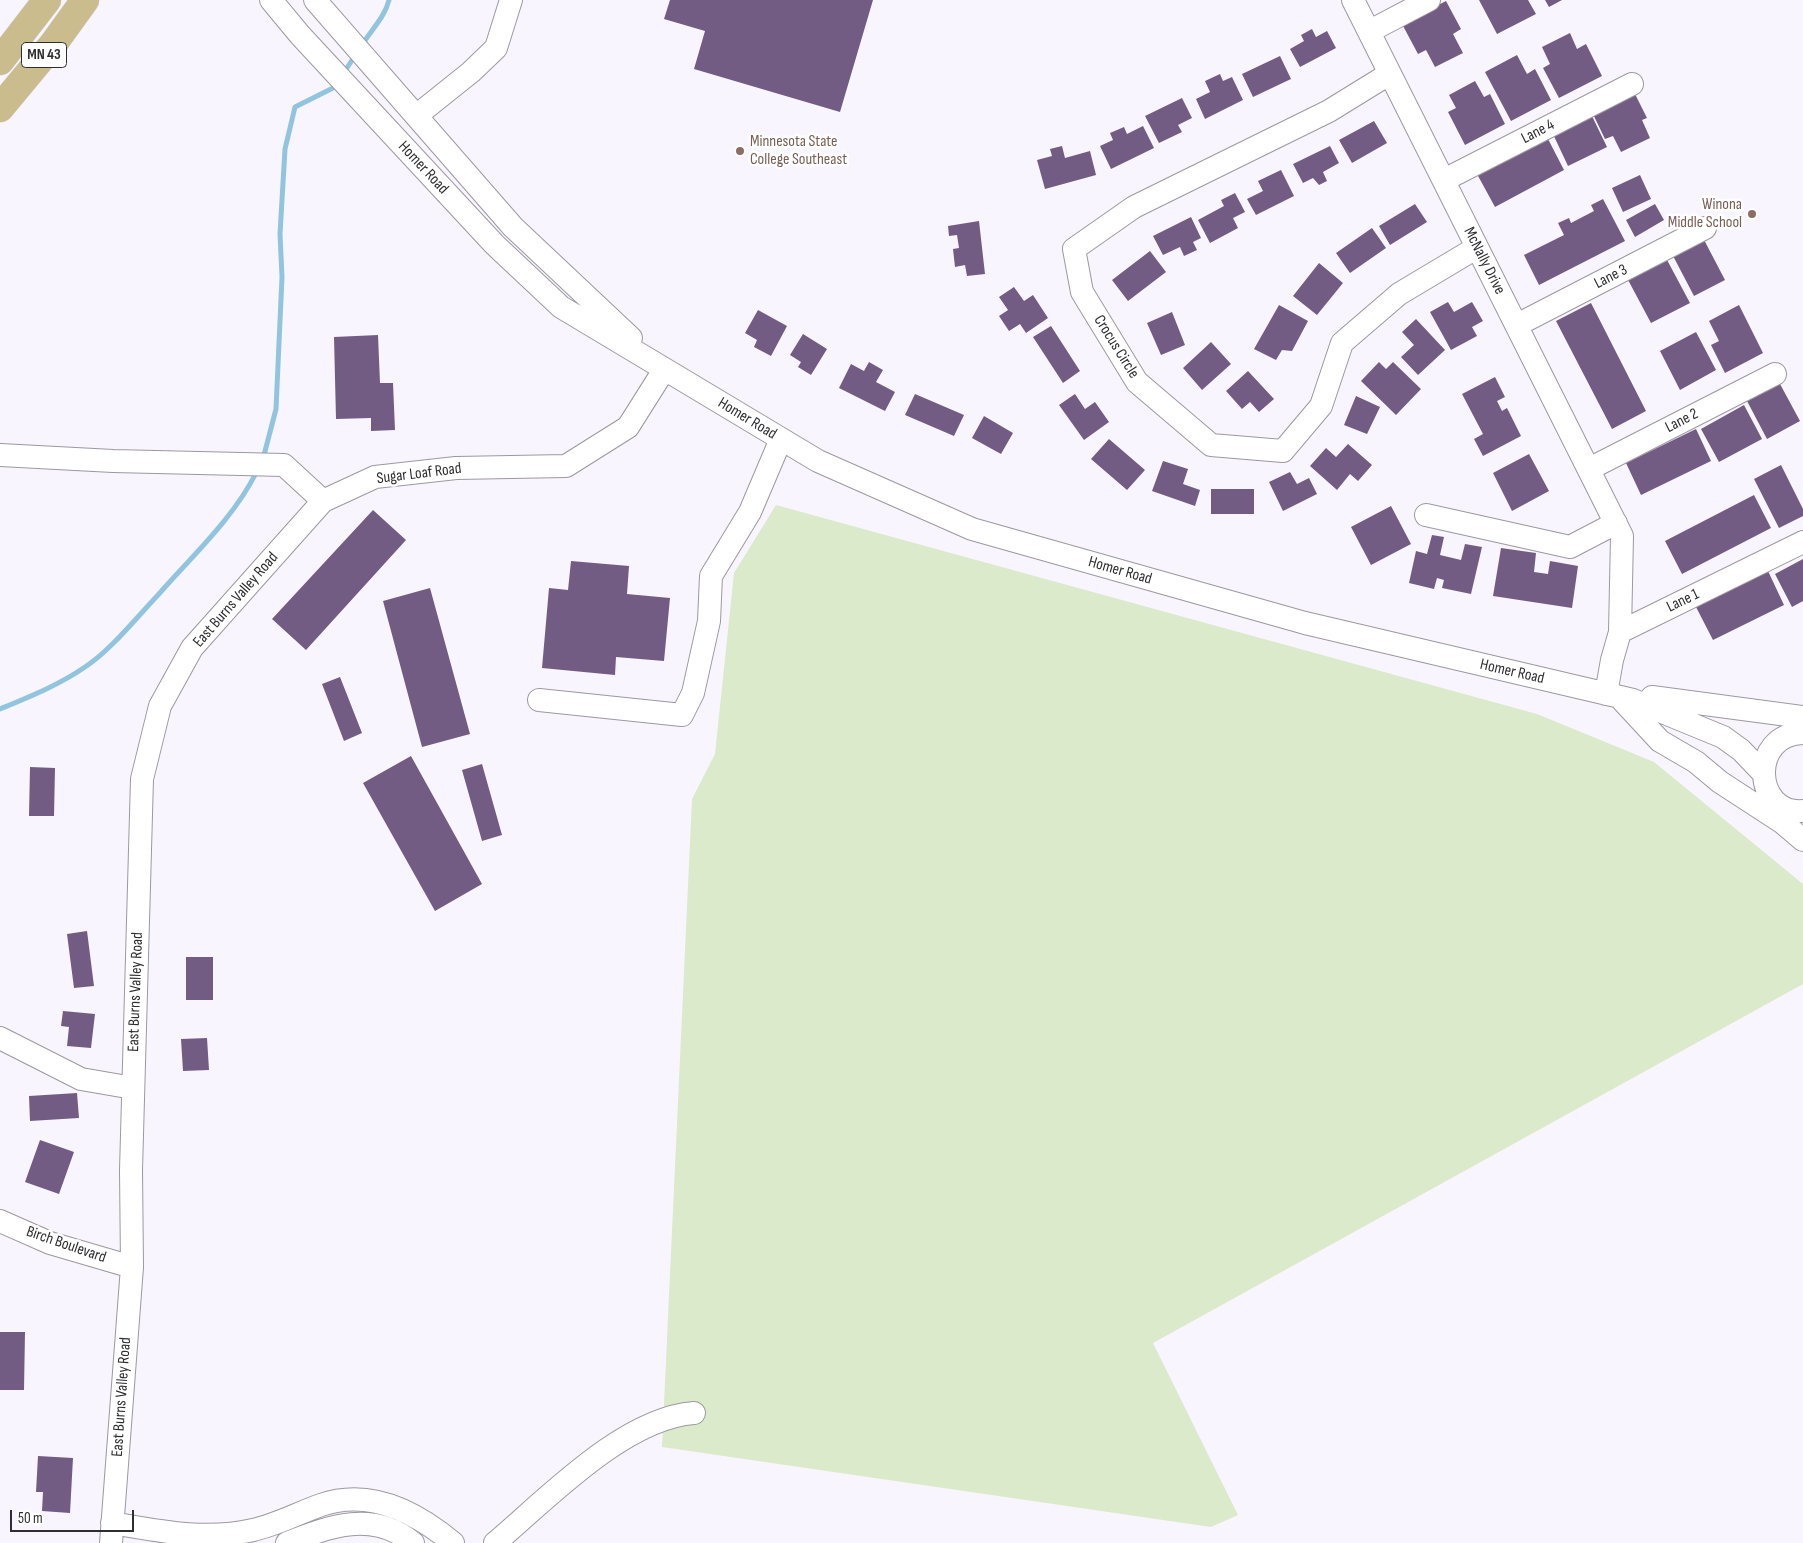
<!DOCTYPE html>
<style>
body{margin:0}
#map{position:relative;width:1803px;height:1543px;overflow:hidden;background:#f9f5fe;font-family:"Sofia Sans Condensed",sans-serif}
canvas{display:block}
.scale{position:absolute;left:10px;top:1510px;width:124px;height:22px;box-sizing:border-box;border:2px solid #2e2d30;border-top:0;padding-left:6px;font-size:15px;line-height:18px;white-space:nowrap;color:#2e2d30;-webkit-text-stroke:4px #fff;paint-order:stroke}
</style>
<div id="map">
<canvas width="1803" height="1543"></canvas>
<div class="scale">50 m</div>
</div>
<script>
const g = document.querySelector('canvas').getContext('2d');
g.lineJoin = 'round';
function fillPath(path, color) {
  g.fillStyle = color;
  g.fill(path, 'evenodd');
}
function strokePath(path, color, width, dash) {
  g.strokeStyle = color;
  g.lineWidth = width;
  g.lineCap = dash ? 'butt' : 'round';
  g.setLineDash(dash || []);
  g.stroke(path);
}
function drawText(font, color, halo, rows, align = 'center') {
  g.font = font + ' "Sofia Sans Condensed",sans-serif';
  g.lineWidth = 5;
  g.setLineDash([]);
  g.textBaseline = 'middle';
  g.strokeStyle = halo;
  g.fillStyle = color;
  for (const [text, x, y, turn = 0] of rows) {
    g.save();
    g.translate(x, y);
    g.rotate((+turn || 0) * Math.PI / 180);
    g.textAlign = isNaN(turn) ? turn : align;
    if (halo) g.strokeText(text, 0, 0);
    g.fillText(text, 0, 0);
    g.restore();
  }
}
const green = new Path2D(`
 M 776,505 L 1537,714 L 1654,762 L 1803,884 L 1803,984 L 1153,1343 L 1238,1515 L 1211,1527 L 662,1447 L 692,799 L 715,754 L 734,573 Z`);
const stream = new Path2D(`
 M 362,45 C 371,30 385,17 389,0
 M 343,74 L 356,54
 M 263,459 L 276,409 L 282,277 L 280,234 L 285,149 L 295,107 L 333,88 L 337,83
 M 0,709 C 29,697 59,685 85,667 C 110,651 137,617 158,595 C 192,556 234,518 257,471`);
const building = new Path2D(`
 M 670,0 L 873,0 L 840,112 L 694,69 L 705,31 L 664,19 Z
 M 1479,0 L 1528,0 L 1536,14 L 1497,34 Z
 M 1545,0 L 1562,0 L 1549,7 Z
 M 1446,1 L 1461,29 L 1453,34 L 1463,53 L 1435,67 L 1426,50 L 1418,54 L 1402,24 Z
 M 1312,29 L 1316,37 L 1327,31 L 1336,48 L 1300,67 L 1290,49 L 1304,41 L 1301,35 Z
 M 1570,33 L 1577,49 L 1586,44 L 1602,76 L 1559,98 L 1543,68 L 1550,64 L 1542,47 Z
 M 1517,55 L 1527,74 L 1535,69 L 1551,100 L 1511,121 L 1485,72 Z
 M 1280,56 L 1291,79 L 1253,97 L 1242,74 Z
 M 1220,74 L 1223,81 L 1232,77 L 1243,100 L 1205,119 L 1196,99 L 1210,92 L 1205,81 Z
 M 1475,81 L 1484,97 L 1490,94 L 1505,124 L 1465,145 L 1448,112 L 1456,108 L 1449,95 Z
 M 1633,90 L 1647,118 L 1642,120 L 1650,138 L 1621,152 L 1613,136 L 1605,139 L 1591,110 Z
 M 1182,98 L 1192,118 L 1178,125 L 1182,132 L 1159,143 L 1145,116 Z
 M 1591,114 L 1607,147 L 1568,166 L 1552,132 Z
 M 1374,121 L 1387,143 L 1352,163 L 1339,140 Z
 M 1143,126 L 1154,148 L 1111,169 L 1100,146 L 1113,140 L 1110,133 L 1124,127 L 1127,134 Z
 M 1547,137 L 1564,170 L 1495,207 L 1477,174 Z
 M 1062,146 L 1065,158 L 1090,151 L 1096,175 L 1045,189 L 1037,160 L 1052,156 L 1050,149 Z
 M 1330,146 L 1339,163 L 1323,172 L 1327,181 L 1319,185 L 1313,178 L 1303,183 L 1293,164 Z
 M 1281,170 L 1294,196 L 1256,215 L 1247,199 L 1263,191 L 1258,181 Z
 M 1640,175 L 1651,199 L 1623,212 L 1612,188 Z
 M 1235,193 L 1245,212 L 1233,218 L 1238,228 L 1210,243 L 1198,220 L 1224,206 L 1221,200 Z
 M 1603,199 L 1625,241 L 1539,285 L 1524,255 L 1564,235 L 1558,223 L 1569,218 L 1571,223 L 1594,211 L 1591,205 Z
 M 1415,204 L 1427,222 L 1390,245 L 1379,226 Z
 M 1655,204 L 1664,220 L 1635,237 L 1626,220 Z
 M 1191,217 L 1201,238 L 1193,242 L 1197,250 L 1184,256 L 1180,247 L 1163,255 L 1153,236 Z
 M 979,221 L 985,274 L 967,276 L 965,265 L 955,267 L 953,249 L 959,248 L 957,235 L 949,236 L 948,226 Z
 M 1372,228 L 1386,248 L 1350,273 L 1336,253 Z
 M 1702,236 L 1725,280 L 1694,296 L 1671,252 Z
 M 1150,251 L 1166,272 L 1128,301 L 1112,280 Z
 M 1666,258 L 1690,303 L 1651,323 L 1627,278 Z
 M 1319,263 L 1343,283 L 1317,315 L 1293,296 Z
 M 1014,287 L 1024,301 L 1033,295 L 1048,318 L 1026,333 L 1020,324 L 1009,331 L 999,316 L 1008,310 L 999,297 Z
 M 1448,302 L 1454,312 L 1472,302 L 1483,321 L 1472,327 L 1477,336 L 1451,350 L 1430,312 Z
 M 1591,303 L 1646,411 L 1612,429 L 1556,321 Z
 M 1279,305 L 1308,321 L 1292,351 L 1282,350 L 1276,360 L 1254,349 Z
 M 1739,305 L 1763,353 L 1725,373 L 1711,345 L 1719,341 L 1709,321 Z
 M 758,310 L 787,326 L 771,356 L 754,347 L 757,340 L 745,333 Z
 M 1172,312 L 1185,345 L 1161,355 L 1147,323 Z
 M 1416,319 L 1445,350 L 1418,375 L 1401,357 L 1414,345 L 1402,332 Z
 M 1051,326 L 1080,371 L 1063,383 L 1033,337 Z
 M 1696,332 L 1716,370 L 1680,390 L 1660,351 Z
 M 803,334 L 827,349 L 811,375 L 798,367 L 801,362 L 790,355 Z
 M 378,335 L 380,383 L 393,383 L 395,430 L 371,431 L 371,418 L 336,419 L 334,337 Z
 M 1211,342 L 1231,364 L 1202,390 L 1183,368 Z
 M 869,362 L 883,370 L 876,382 L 895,392 L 885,411 L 839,388 L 851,364 L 864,371 Z
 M 1379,362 L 1386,369 L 1393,362 L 1421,389 L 1396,415 L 1361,381 Z
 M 1248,371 L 1274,399 L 1259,412 L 1250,402 L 1242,409 L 1226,391 Z
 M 1495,377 L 1505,397 L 1497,401 L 1502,411 L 1507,408 L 1521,436 L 1483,456 L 1474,439 L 1483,434 L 1462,394 Z
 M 1780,384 L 1800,421 L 1767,439 L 1747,401 Z
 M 915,394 L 964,415 L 954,436 L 905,415 Z
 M 1075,394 L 1085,409 L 1095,402 L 1109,422 L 1084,440 L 1059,405 Z
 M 1356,396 L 1380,407 L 1367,434 L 1344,425 Z
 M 1744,405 L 1762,439 L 1719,462 L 1701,429 Z
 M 984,416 L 1013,433 L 1001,454 L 972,438 Z
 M 1696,429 L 1711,461 L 1641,495 L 1626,463 Z
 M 1109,439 L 1145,470 L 1127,490 L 1091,459 Z
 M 1348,444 L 1372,465 L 1358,481 L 1350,474 L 1337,490 L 1310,466 L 1326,448 L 1336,457 Z
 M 1529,454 L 1549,491 L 1512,511 L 1493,473 Z
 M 1163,461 L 1188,469 L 1183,484 L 1200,490 L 1195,506 L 1152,491 Z
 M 1781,465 L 1803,509 L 1803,516 L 1779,528 L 1754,479 Z
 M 1290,472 L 1297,484 L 1309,478 L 1317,494 L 1283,511 L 1269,482 Z
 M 1211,489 L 1254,489 L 1254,514 L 1211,514 Z
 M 1754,495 L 1771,528 L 1682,574 L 1665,541 Z
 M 1391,506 L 1411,544 L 1371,565 L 1351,527 Z
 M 373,510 L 406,540 L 306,650 L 272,619 Z
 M 1432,535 L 1444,537 L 1440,555 L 1461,560 L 1465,544 L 1482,547 L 1471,594 L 1442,588 L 1444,580 L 1437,578 L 1434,589 L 1409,583 L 1416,551 L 1427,554 Z
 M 1501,548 L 1536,553 L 1534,572 L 1548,574 L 1550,561 L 1578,566 L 1572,608 L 1493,596 Z
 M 1803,559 L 1803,601 L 1792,607 L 1775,574 Z
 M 571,561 L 629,566 L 627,594 L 670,598 L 664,661 L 616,657 L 615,675 L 542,668 L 549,588 L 568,590 Z
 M 1768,571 L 1784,605 L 1713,640 L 1696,607 Z
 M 430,588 L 470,734 L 422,747 L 383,601 Z
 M 340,677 L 362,733 L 344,741 L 322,684 Z
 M 411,756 L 482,884 L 435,911 L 363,783 Z
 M 482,764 L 502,835 L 482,841 L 462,770 Z
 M 30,767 L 55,768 L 54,816 L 29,816 Z
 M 87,931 L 94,986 L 74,988 L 67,934 Z
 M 186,957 L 213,957 L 213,1000 L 186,1000 Z
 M 63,1011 L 95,1014 L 91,1048 L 67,1046 L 69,1027 L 61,1026 Z
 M 207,1038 L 209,1070 L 183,1071 L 181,1039 Z
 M 77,1093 L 79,1118 L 30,1121 L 29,1096 Z
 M 40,1140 L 74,1152 L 59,1194 L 25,1182 Z
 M 0,1332 L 25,1332 L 24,1390 L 0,1390 Z
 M 38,1456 L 73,1458 L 70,1513 L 42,1511 L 43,1492 L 36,1492 Z`);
const minor = new Path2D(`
 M 271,0 L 300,35 L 495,245 L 561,307 L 818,461 L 972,529 L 1305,623 L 1633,700 L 1723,737 L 1741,750 L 1763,773
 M 315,0 L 513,227 L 631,338
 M 1353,0 L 1622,536 L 1620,632
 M 1370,31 L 1429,0
 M 1389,74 L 1329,111 L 1134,207 L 1074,249 L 1082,292 L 1137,382 L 1211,445 L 1283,451 L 1321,406 L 1342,343 L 1399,294 L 1476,248
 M 416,116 L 471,72 L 496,48 L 511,0
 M 1444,180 L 1632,84
 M 1517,325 L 1705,228
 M 0,455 L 113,461 L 284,465 L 323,501 L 375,477 L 456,468 L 566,466 L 628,427 L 664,370
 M 1589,469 L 1775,374
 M 1426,515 L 1570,547 L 1616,523
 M 1606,694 L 1612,660 L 1620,632 L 1803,542
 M 1652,697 L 1803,717
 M 539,700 L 682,715 L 693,693 L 709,621 L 711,576 L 750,512 L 781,439
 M 1622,700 L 1660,741 L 1696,762 L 1720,782 L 1783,823 L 1803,840
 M 1803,733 C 1749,734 1753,815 1803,811
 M 0,1038 L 81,1079 L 133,1088
 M 0,1221 L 50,1243 L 132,1267
 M 112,1523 C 159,1531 205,1541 253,1530 C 276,1525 298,1513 321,1505 C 370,1488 416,1512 453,1543
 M 111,1543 L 132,1267 L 131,1170 L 142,779 L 160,706 L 192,648 L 323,501
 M 287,1543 C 330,1526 373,1510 413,1543
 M 495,1543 C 547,1499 624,1418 694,1413`);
const major = new Path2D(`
 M 0,61 L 47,0
 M 0,108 L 54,43 L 85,0`);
const markers = [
 [740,151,5,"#8d6e63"],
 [1752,214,5,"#8d6e63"]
];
const shields = [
 [44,55,45]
];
const shieldNames = [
 ["MN 43",44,55]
];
const streetNames = [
 ["Lane 4",1538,132,-27],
 ["Homer Road",423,168,47],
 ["McNally Drive",1484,261,63],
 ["Lane 3",1611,277,-27],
 ["Crocus Circle",1116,347,58],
 ["Homer Road",747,419,31],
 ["Lane 2",1682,421,-27],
 ["Sugar Loaf Road",419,474,-7],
 ["Homer Road",1120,571,16],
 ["East Burns Valley Road",236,600,-49],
 ["Lane 1",1683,601,-26],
 ["Homer Road",1512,672,13],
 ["East Burns Valley Road",136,992,-88],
 ["Birch Boulevard",66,1245,19],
 ["East Burns Valley Road",122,1397,-86]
];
const educationNames = [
 ["Minnesota State",750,142],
 ["College Southeast",750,160],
 ["Winona",1742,205,"right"],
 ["Middle School",1742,223,"right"]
];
fillPath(green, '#dbeaca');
strokePath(stream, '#91c5df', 5);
fillPath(building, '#725c83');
strokePath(minor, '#9c98a0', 24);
strokePath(major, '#d5d5d6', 29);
strokePath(minor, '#fff', 22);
strokePath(major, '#cabc8c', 28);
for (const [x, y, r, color] of markers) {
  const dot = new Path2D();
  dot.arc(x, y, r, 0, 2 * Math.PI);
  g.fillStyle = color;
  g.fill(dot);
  strokePath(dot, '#fff', 2);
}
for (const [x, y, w] of shields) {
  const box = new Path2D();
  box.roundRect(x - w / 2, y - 12.5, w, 25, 4);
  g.fillStyle = '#fff';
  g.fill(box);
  strokePath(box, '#2e2d30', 1);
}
drawText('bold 15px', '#2e2d30', null, shieldNames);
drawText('16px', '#2e2d30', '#fff', streetNames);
drawText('16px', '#785e54', '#fff', educationNames, 'left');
</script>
